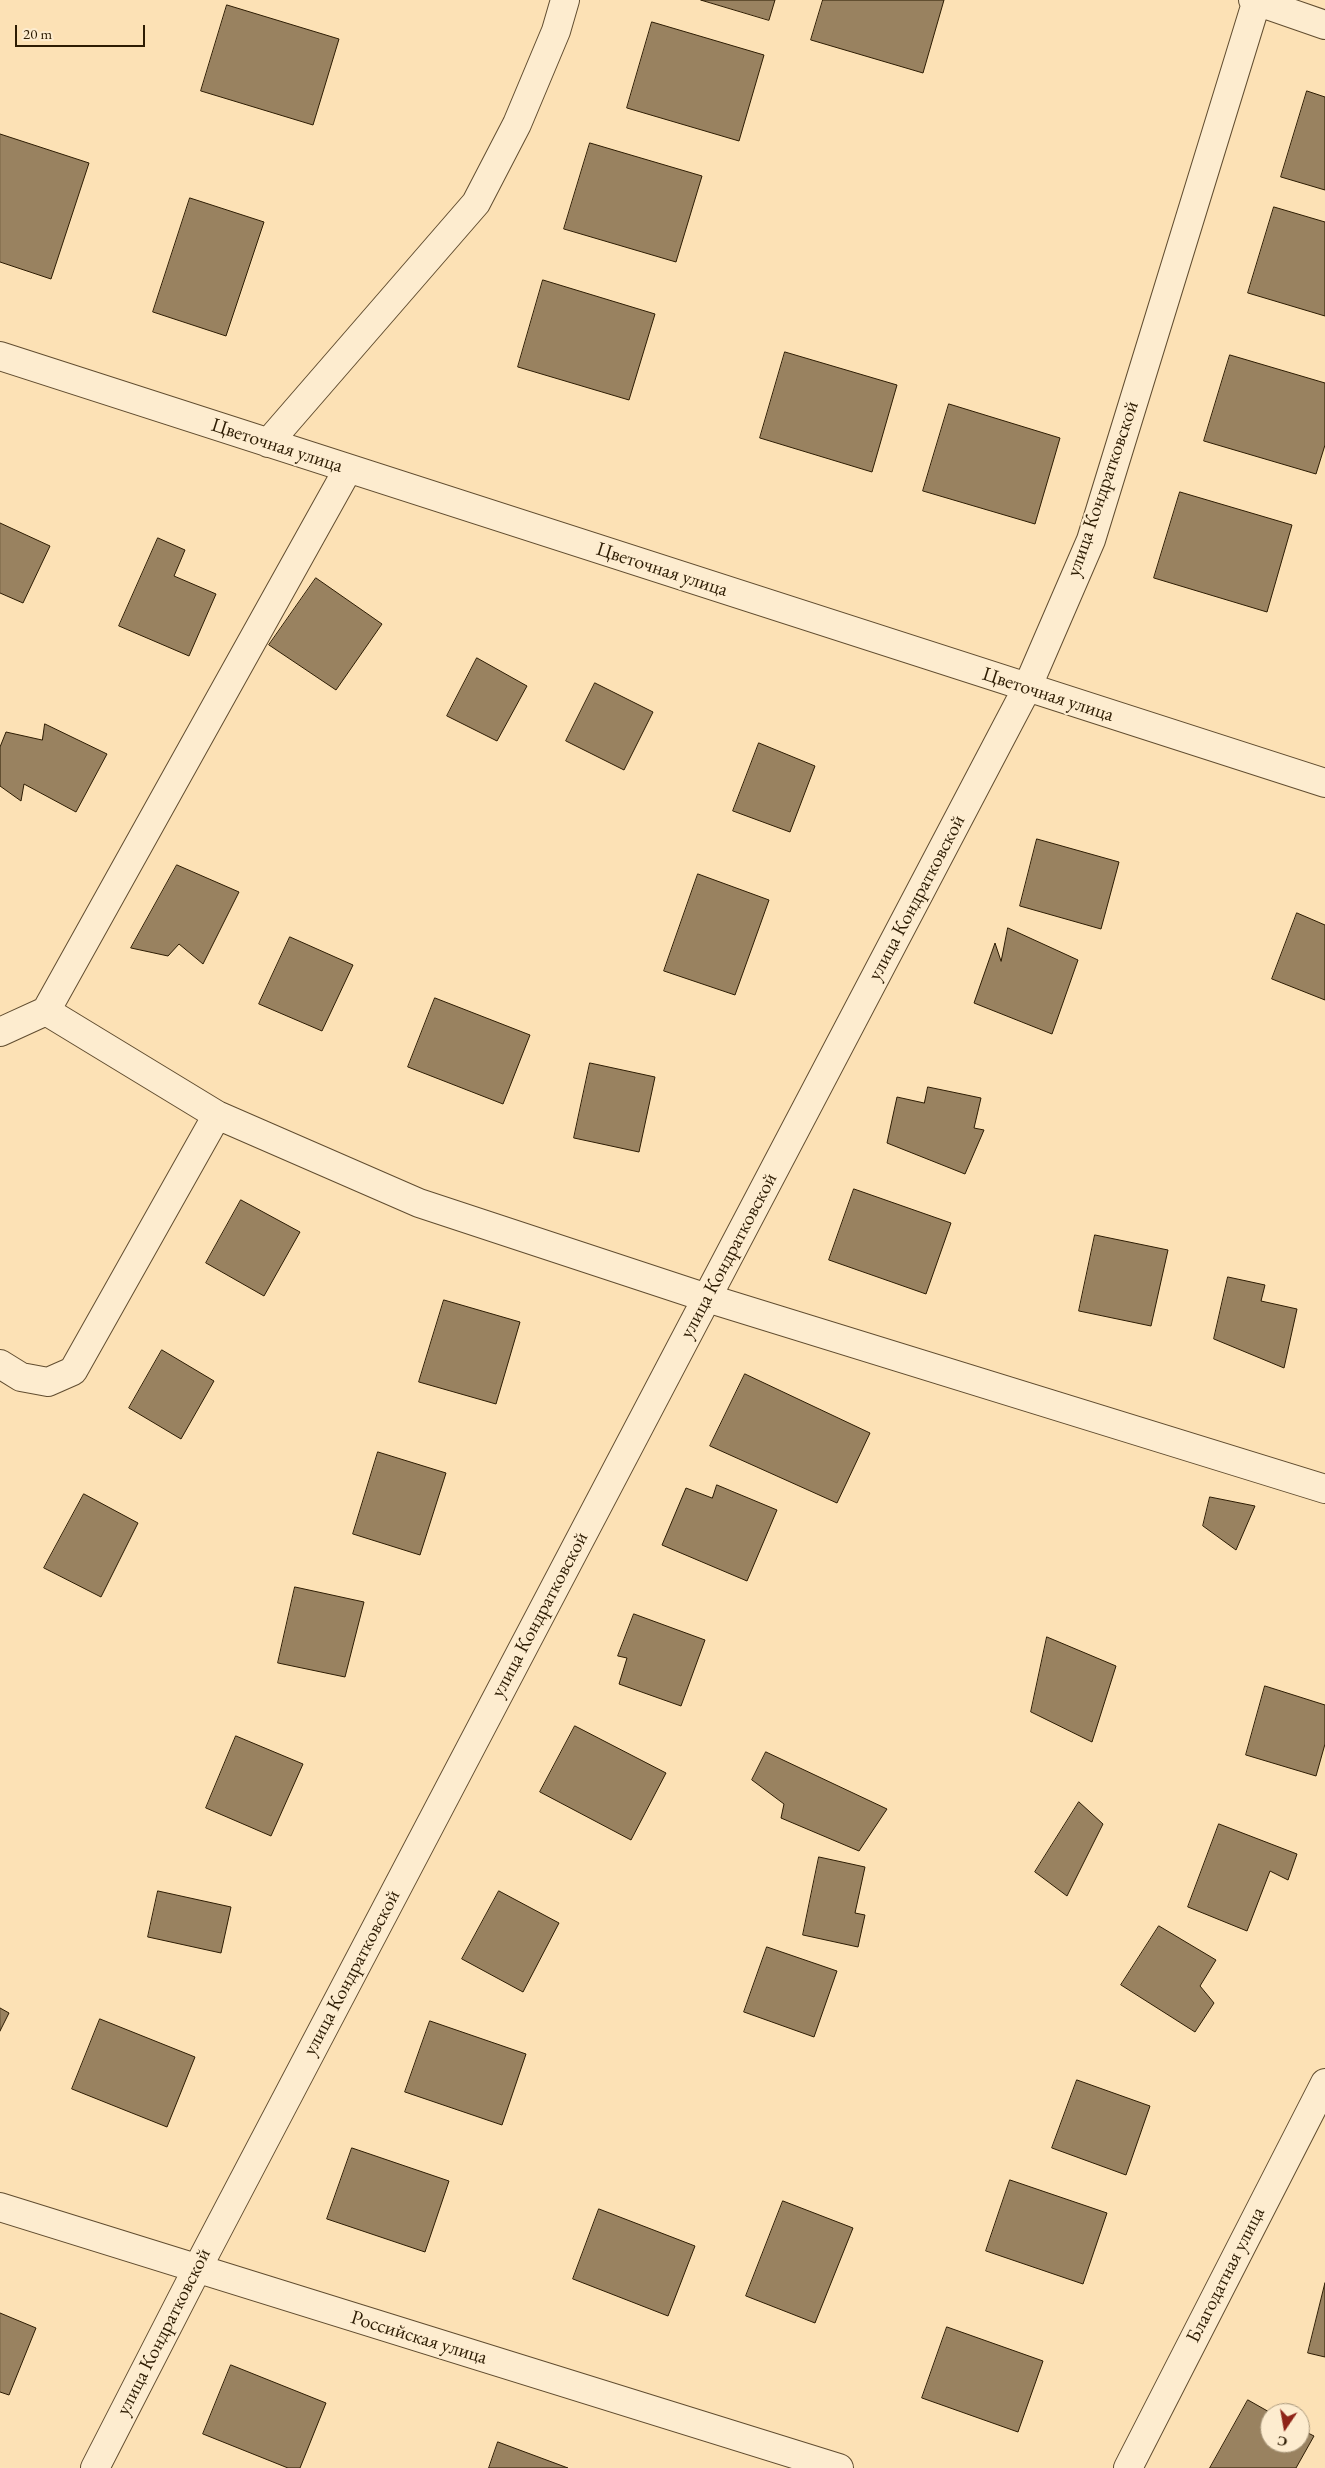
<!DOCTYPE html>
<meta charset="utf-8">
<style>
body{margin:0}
#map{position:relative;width:1325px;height:2468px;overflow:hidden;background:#fce1b5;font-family:"EB Garamond",serif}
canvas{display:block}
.north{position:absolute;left:1260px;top:2403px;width:50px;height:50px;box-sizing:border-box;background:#fdeccf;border:1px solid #aa997d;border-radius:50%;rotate:192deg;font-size:14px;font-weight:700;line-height:20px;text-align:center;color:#2d1c03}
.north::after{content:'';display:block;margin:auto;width:18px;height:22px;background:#8f2418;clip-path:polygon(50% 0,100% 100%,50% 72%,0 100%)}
.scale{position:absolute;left:15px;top:25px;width:130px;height:22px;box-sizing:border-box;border:2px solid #2d1c03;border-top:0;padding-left:6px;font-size:15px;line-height:18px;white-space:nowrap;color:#2d1c03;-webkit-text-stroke:4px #fdeccf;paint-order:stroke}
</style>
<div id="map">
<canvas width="1325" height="2468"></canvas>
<div class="north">С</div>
<div class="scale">20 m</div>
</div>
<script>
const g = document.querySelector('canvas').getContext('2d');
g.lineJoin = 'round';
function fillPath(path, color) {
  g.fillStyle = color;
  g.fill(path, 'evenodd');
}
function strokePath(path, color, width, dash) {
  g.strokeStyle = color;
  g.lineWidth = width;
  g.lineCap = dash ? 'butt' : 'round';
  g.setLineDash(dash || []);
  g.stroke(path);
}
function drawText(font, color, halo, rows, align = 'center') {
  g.font = font + ' "EB Garamond",serif';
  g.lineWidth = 4.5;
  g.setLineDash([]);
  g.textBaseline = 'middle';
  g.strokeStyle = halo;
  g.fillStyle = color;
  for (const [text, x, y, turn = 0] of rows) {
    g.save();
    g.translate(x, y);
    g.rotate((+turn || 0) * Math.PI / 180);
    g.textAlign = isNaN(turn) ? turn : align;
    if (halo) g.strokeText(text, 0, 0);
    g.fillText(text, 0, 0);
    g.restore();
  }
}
const building = new Path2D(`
 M 701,0 L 775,0 L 769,20 Z
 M 823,0 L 944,0 L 923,73 L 811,40 Z
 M 227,5 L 339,39 L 313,125 L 201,91 Z
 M 652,22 L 764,55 L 739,141 L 627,108 Z
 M 1307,91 L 1325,97 L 1325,190 L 1281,177 Z
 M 0,134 L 89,163 L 51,279 L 0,262 Z
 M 590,143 L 702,176 L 676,262 L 564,229 Z
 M 190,198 L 264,222 L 226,336 L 153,312 Z
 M 1274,207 L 1325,222 L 1325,316 L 1248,293 Z
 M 543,280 L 655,314 L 629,400 L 518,367 Z
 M 785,352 L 897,385 L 872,472 L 760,438 Z
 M 1230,355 L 1325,383 L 1325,445 L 1316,474 L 1204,441 Z
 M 949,404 L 1060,438 L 1035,524 L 923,491 Z
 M 1180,492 L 1292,525 L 1267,612 L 1154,578 Z
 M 0,523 L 50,546 L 23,603 L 0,593 Z
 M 158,538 L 185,550 L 174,576 L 216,594 L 189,656 L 119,626 Z
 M 316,578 L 382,624 L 336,690 L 269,645 Z
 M 477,658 L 527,686 L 497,741 L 447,716 Z
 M 595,683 L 653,712 L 624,770 L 566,741 Z
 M 45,724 L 107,754 L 76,812 L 24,784 L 21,801 L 0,786 L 0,747 L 6,732 L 42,740 Z
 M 759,743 L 815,766 L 790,832 L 733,811 Z
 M 1037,839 L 1119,862 L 1101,929 L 1020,906 Z
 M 177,865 L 239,892 L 203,964 L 179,944 L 168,956 L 131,948 Z
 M 698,874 L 769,900 L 735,995 L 664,971 Z
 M 1297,913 L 1325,925 L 1325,1000 L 1272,979 Z
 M 1008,928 L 1078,960 L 1052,1034 L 974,1003 L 995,943 L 1001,961 Z
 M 290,937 L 353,965 L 322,1031 L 259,1004 Z
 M 435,998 L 530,1035 L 503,1104 L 408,1067 Z
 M 590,1063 L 655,1077 L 639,1152 L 574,1138 Z
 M 928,1087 L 981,1098 L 974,1128 L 984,1130 L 965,1174 L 887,1143 L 897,1097 L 924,1103 Z
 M 854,1189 L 951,1223 L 926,1294 L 829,1260 Z
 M 241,1200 L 300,1232 L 264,1296 L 206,1263 Z
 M 1095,1235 L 1168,1250 L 1151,1326 L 1079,1311 Z
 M 1228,1277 L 1265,1285 L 1261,1301 L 1297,1309 L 1284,1368 L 1214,1339 Z
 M 444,1300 L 520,1322 L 496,1404 L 419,1382 Z
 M 162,1350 L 214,1381 L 181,1439 L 129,1408 Z
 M 745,1374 L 870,1433 L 837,1503 L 710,1446 Z
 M 378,1452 L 446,1473 L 420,1555 L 353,1534 Z
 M 717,1485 L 777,1510 L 747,1581 L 662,1545 L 686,1488 L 712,1498 Z
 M 84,1494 L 138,1523 L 101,1597 L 44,1568 Z
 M 1210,1497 L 1255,1506 L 1236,1550 L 1203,1526 Z
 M 295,1587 L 364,1602 L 345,1677 L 278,1663 Z
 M 634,1614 L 705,1640 L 681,1706 L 619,1684 L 627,1658 L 618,1656 Z
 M 1047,1637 L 1116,1666 L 1092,1742 L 1031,1712 Z
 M 1265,1686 L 1325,1705 L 1325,1744 L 1316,1776 L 1246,1755 Z
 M 575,1726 L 666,1773 L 631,1840 L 540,1792 Z
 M 236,1736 L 303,1764 L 271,1836 L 206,1808 Z
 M 766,1752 L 887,1809 L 859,1851 L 781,1818 L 784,1804 L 752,1780 Z
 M 1079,1802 L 1103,1824 L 1067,1896 L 1035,1872 Z
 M 1219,1824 L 1297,1854 L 1288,1880 L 1270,1871 L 1247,1931 L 1188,1907 Z
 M 819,1857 L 865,1867 L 855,1913 L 865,1915 L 858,1947 L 803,1935 Z
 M 158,1891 L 231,1907 L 221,1953 L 148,1937 Z
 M 499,1891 L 559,1923 L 523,1992 L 462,1959 Z
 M 1159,1926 L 1216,1960 L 1200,1986 L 1214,2003 L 1195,2032 L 1121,1985 Z
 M 767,1947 L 837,1971 L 814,2037 L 744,2012 Z
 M 0,2008 L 9,2013 L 0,2031 Z
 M 100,2019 L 195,2057 L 167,2127 L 72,2089 Z
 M 430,2021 L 526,2054 L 502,2125 L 405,2092 Z
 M 1077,2080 L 1150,2106 L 1126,2175 L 1052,2148 Z
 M 352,2148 L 449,2181 L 425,2252 L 327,2219 Z
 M 1010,2180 L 1107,2213 L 1083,2284 L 986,2251 Z
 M 783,2201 L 853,2228 L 815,2323 L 746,2296 Z
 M 599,2209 L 695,2246 L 668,2316 L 573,2279 Z
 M 1325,2283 L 1325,2357 L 1308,2353 Z
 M 0,2313 L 36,2328 L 9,2395 L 0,2392 Z
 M 947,2327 L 1043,2361 L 1018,2432 L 922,2398 Z
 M 231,2365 L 326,2403 L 300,2468 L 288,2468 L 203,2434 Z
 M 1248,2400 L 1271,2413 L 1270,2443 L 1300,2443 L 1300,2429 L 1314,2436 L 1296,2468 L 1210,2468 Z
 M 498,2442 L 568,2468 L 489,2468 Z`);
const street = new Path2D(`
 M 1253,0 L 1325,25
 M 0,356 L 1325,783
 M 268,443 L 476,203 L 517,124 L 556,31 L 565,0
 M 46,1011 L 217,1115 L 419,1203 L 707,1298 L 1325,1489
 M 0,1032 L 46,1011 L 348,469
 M 0,1364 L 21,1377 L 48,1382 L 73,1371 L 217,1115
 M 0,2207 L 839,2468
 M 95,2468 L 197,2269 L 1027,688 L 1091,540 L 1257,0
 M 1128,2468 L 1325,2083`);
const streetNames = [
 ["Цветочная улица",277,446,18],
 ["улица Кондратковской",1103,489,-71],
 ["Цветочная улица",662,570,18],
 ["Цветочная улица",1048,695,18],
 ["улица Кондратковской",917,898,-62],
 ["улица Кондратковской",729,1256,-62],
 ["улица Кондратковской",540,1615,-62],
 ["улица Кондратковской",352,1973,-62],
 ["Благодатная улица",1226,2275,-63],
 ["улица Кондратковской",164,2332,-63],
 ["Российская улица",419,2338,17]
];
fillPath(building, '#998260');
strokePath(building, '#2d1c03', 1);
strokePath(street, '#614d30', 30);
strokePath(street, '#fdeccf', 28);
drawText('20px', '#2d1c03', '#fdeccf', streetNames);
</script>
